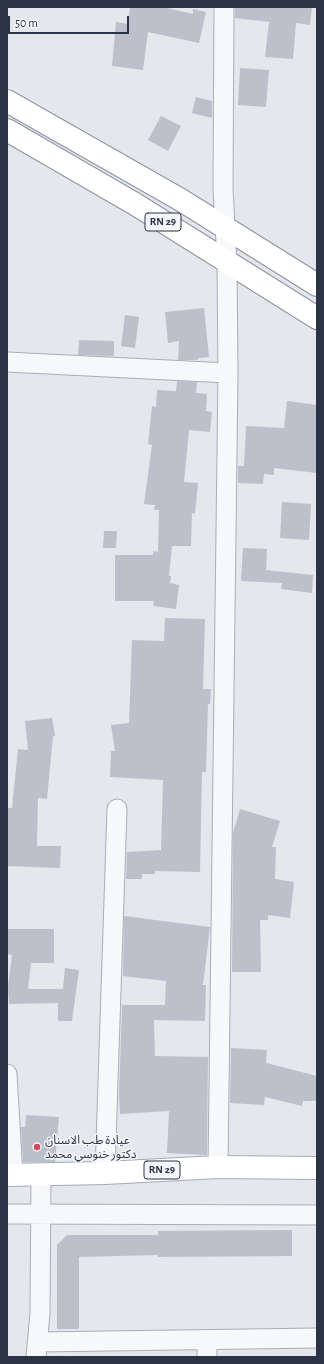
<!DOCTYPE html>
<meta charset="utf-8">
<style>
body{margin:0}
#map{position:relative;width:324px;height:1364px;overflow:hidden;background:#e4e7ec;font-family:"Alegreya Sans",sans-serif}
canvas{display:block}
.frame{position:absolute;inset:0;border:8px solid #2b3445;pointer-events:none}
.scale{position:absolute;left:8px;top:16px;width:121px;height:18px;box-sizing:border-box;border:2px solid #2b3445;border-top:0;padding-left:5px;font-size:12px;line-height:14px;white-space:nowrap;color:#2b3445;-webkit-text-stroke:3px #f4f6f9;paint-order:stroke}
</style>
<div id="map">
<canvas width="324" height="1364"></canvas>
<div class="frame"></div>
<div class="scale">50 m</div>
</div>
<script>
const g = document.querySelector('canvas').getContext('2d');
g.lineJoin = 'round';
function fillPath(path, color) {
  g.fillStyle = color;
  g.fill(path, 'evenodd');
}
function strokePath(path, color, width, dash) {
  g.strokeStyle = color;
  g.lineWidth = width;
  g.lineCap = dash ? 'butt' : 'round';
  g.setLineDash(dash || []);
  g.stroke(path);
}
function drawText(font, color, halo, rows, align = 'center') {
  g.font = font + ' "Alegreya Sans","Noto Sans Arabic",sans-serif';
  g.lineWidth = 3;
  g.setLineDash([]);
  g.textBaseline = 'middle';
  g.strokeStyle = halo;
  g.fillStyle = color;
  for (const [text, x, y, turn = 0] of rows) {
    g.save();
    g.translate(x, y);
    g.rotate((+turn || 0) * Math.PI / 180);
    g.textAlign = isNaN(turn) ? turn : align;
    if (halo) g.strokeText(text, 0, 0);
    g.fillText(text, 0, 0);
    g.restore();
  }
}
const building = new Path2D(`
 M 130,7 L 163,7 L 193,14 L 193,9 L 206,12 L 199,43 L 148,32 L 143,70 L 112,66 L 116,22 L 128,24 Z
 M 235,7 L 312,7 L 310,25 L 296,23 L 293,59 L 265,57 L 269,22 L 235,18 Z
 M 240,68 L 269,70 L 266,107 L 238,105 Z
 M 196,97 L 212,101 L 212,118 L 192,113 Z
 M 161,116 L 181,126 L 168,151 L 148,140 Z
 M 204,308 L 209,357 L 198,358 L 198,360 L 178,360 L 179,341 L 168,343 L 165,312 Z
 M 125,315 L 139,317 L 135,348 L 121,346 Z
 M 79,340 L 114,341 L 114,356 L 78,355 Z
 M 177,381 L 197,382 L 196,393 L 207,394 L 206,411 L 212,412 L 210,432 L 189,430 L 184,482 L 198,483 L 195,514 L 192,513 L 191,546 L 172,546 L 169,576 L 171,576 L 170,583 L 179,585 L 176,609 L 153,606 L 154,601 L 115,601 L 115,555 L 153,555 L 153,551 L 158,552 L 159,510 L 154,510 L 155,505 L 144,504 L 152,445 L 148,444 L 152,406 L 156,407 L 157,390 L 176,391 Z
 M 287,401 L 317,405 L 317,473 L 274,468 L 274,475 L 264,474 L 263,484 L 238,483 L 238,466 L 244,466 L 246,426 L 284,428 Z
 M 282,502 L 311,504 L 309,540 L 280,538 Z
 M 104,531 L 117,531 L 116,548 L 103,548 Z
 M 243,548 L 267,549 L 266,570 L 313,575 L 312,593 L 281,589 L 282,583 L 241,581 Z
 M 165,618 L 205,619 L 203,689 L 211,689 L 210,704 L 208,704 L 206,772 L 202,772 L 200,872 L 155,871 L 155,874 L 142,874 L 142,879 L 126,879 L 127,852 L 161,850 L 163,780 L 110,777 L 111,751 L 115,751 L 111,725 L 129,723 L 132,640 L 164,641 Z
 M 52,718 L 55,736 L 53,736 L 47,799 L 38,798 L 37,846 L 61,846 L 60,868 L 7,866 L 8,808 L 12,808 L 18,749 L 28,750 L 25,721 Z
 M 240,809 L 280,821 L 272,847 L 276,847 L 275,879 L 294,882 L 290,918 L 268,915 L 268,920 L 260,920 L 261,972 L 232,972 L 233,833 Z
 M 124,916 L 210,927 L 203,985 L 206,985 L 205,1021 L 154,1020 L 155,1056 L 208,1057 L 207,1155 L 167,1153 L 169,1111 L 120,1114 L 119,1096 L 122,1005 L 165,1005 L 166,981 L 123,976 Z
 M 7,929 L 54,929 L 54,963 L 31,963 L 28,989 L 63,989 L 65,968 L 79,970 L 72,1021 L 58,1021 L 58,1003 L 9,1004 L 8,986 L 12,955 L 7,954 Z
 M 231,1048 L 267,1050 L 266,1063 L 317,1076 L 317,1101 L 303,1101 L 302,1106 L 265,1097 L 264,1105 L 230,1103 Z
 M 26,1115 L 59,1117 L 55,1162 L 23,1162 L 21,1127 L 25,1127 Z
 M 292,1230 L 292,1256 L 158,1257 L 158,1255 L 79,1257 L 79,1329 L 57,1329 L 57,1245 L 67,1235 L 158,1235 L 158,1231 Z`);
const minor = new Path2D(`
 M 7,362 L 228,373
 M 7,1074 L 13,1175
 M 218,1167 L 228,373 L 227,262 L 223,188 L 224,7
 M 105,1173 L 117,809
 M 7,1214 L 317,1215
 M 207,1340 L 207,1357
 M 38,1342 L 317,1338
 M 36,1357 L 40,1313 L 41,1175`);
const primary = new Path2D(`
 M 7,1175 L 105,1173 L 218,1167 L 317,1168`);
const trunk = new Path2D(`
 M 7,101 L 181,200 L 317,285
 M 7,130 L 135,204 L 317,318`);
const markers = [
 [37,1147,4,"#d1495b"]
];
const shields = [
 [163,222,36],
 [162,1170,36]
];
const shieldNames = [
 ["RN 29",163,222],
 ["RN 29",162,1170]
];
const poiNames = [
 ["عيادة طب الاسنان",45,1140],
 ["دكتور خنوسي محمد",45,1154]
];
fillPath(building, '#bbc0ca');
strokePath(minor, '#a9aeb7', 21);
strokePath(primary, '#a3abb8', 24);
strokePath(trunk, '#8b94a3', 24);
strokePath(minor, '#f7f8fa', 19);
strokePath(primary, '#fff', 22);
strokePath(trunk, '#fff', 22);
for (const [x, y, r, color] of markers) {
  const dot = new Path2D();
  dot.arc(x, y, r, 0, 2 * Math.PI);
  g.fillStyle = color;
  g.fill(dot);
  strokePath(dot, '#f4f6f9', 1.5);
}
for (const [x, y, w] of shields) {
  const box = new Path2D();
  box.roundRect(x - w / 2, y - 9, w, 18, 3);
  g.fillStyle = '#f4f6f9';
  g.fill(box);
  strokePath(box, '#2b3445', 1);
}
drawText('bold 11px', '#2b3445', null, shieldNames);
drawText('12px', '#2b3445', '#f4f6f9', poiNames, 'left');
</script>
